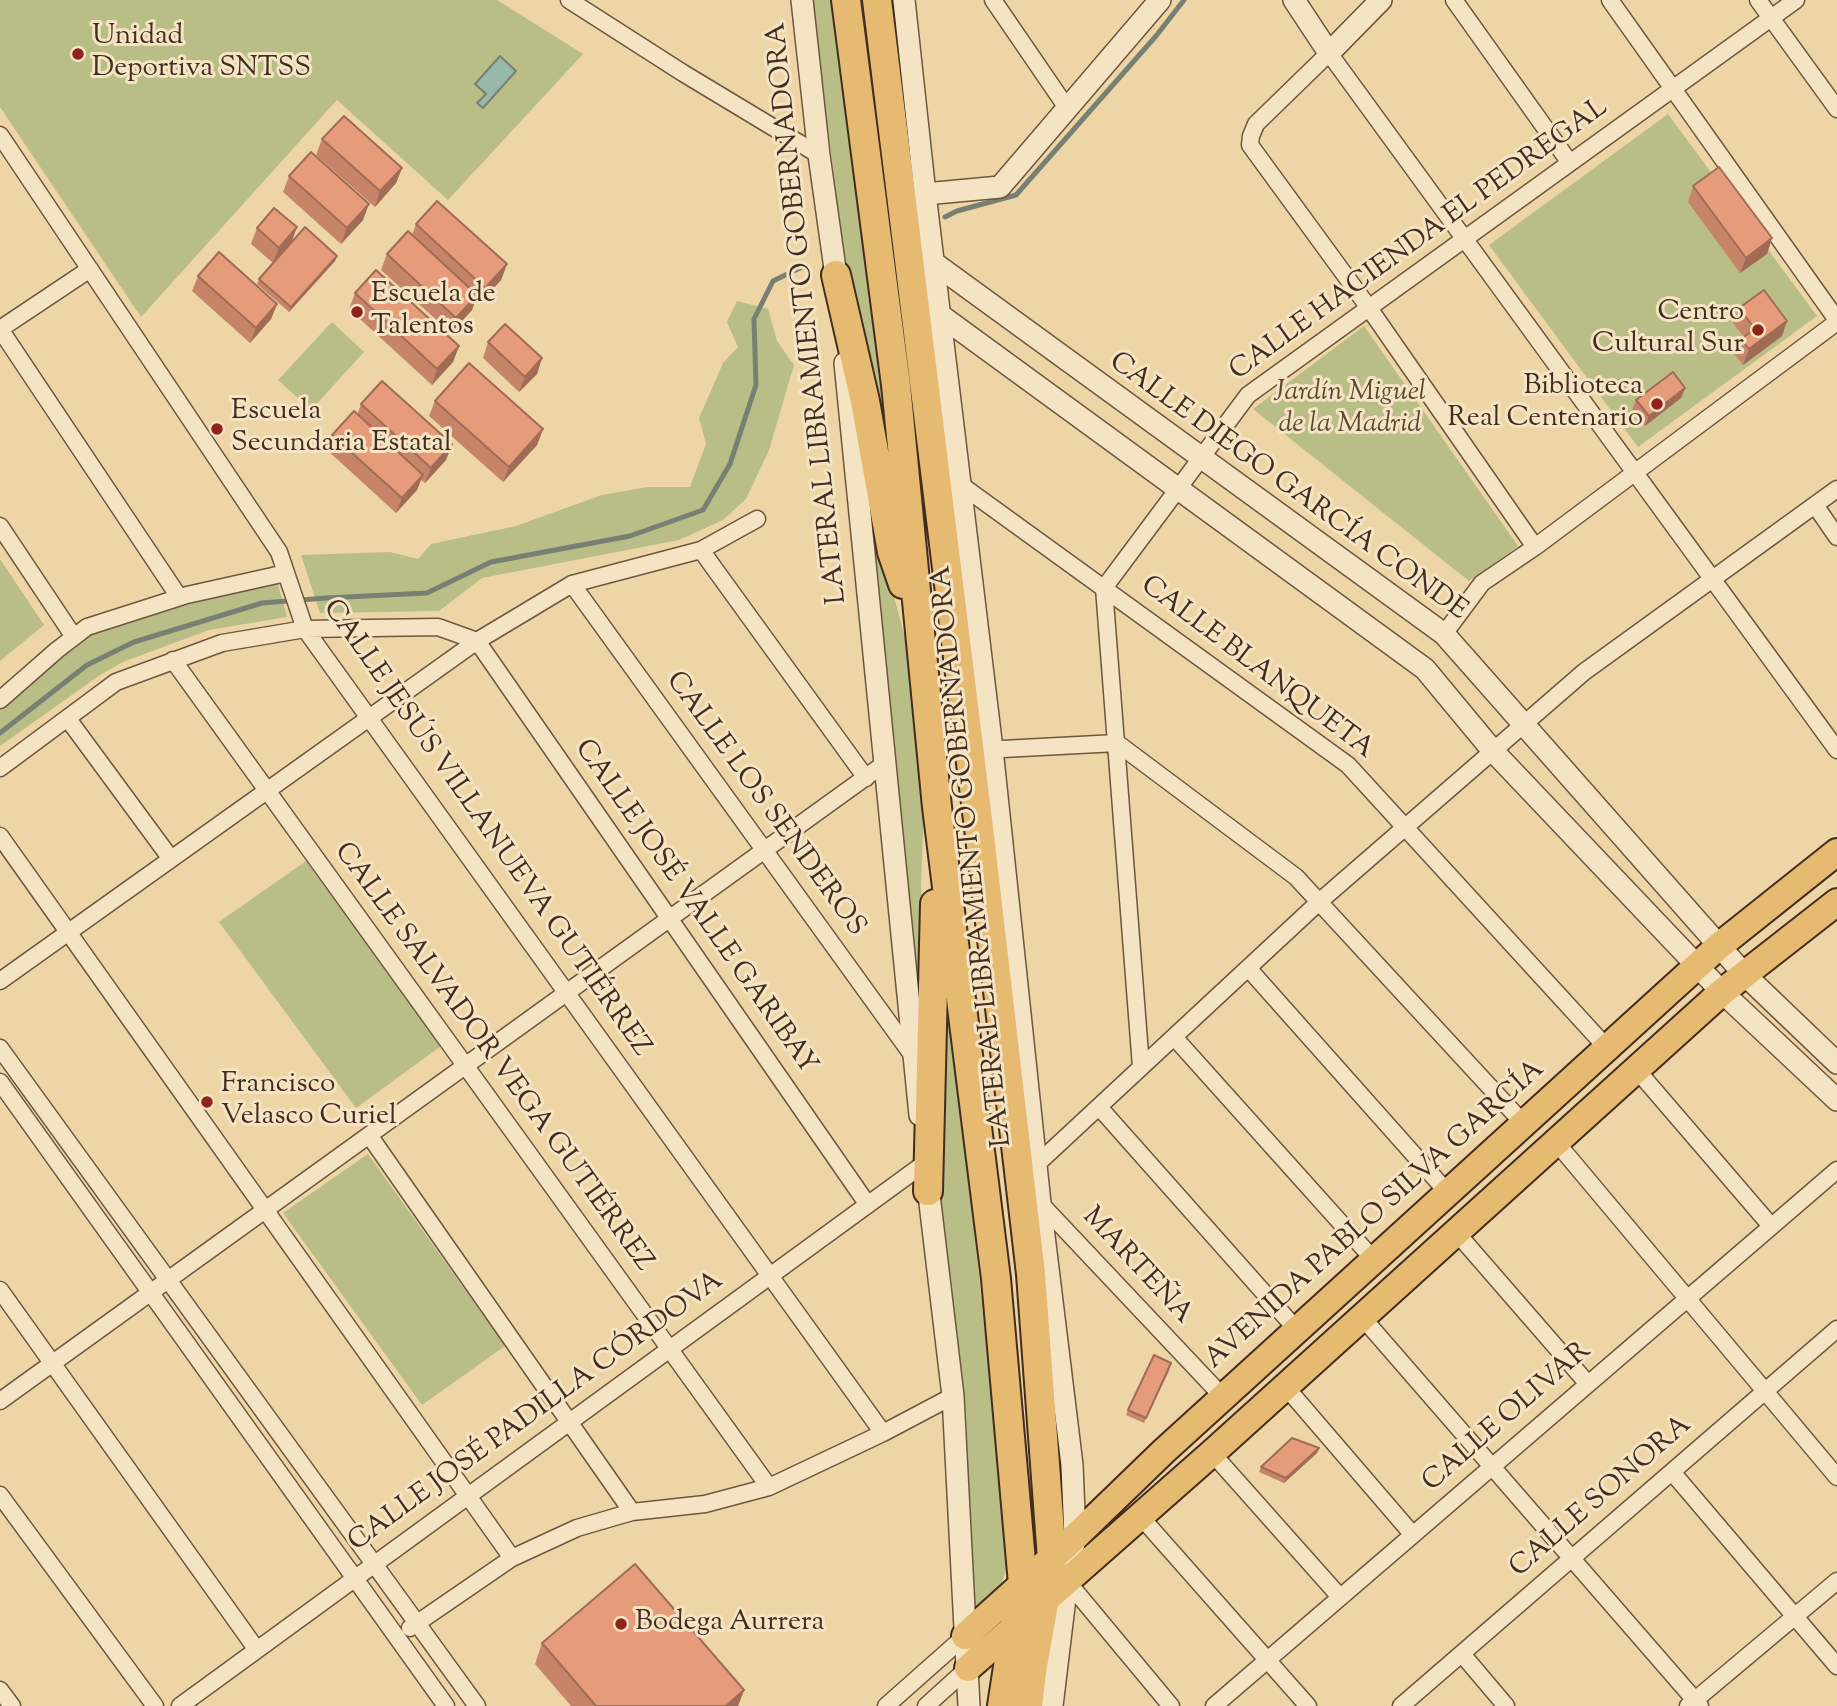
<!DOCTYPE html>
<meta charset="utf-8">
<style>
body{margin:0}
canvas{display:block;background:#eed5a5}
</style>
<canvas width="1837" height="1706"></canvas>
<script>
const ctx = document.querySelector('canvas').getContext('2d');
ctx.lineJoin = 'round';
function fillPath(path, color) { ctx.fillStyle = color; ctx.fill(path, 'evenodd'); }
function trace(path, color, width, dash) { ctx.strokeStyle = color; ctx.lineWidth = width; ctx.lineCap = dash ? 'butt' : 'round'; ctx.setLineDash(dash || []); ctx.stroke(path); }
function drawText(font, color, halo, rows, align = 'center') {
  ctx.font = font + ' "Sorts Mill Goudy",serif'; ctx.lineWidth = 6; ctx.setLineDash([]); ctx.textBaseline = 'middle'; ctx.strokeStyle = halo; ctx.fillStyle = color; for (const [text, x, y, turn = 0] of rows) {
    ctx.save(); ctx.translate(x, y); ctx.rotate((+turn || 0) * Math.PI / 180); ctx.textAlign = isNaN(turn) ? turn : align; if (halo) ctx.strokeText(text, 0, 0); ctx.fillText(text, 0, 0); ctx.restore();
  }
}
fillPath(new Path2D(`
 M0 0H497L583 54 448 200 337 100 141 317 0 107Z
 M811 0H835L892 466 849 288Z
 M1668 114 1817 316 1638 447 1489 245Z
 M737 301 768 309 777 341 794 365 769 450 746 499 723 520 679 540 482 578 439 611 320 613 301 555 390 552 418 559 431 544 516 526 602 495 648 487H690L706 444 699 418 723 363 738 347 727 322Z
 M332 322 364 352 311 410 278 380Z
 M1364 326 1518 546 1469 581 1253 409Z
 M865 476 887 570 917 683 925 789 921 884 928 979 923 984 917 980Z
 M0 559 44 625 0 661Z
 M277 581 287 617 209 630 123 662 100 675 0 746V710L88 635 188 602Z
 M306 861 441 1046 356 1108 219 922Z
 M947 982 1008 1545C1006 1585 1001 1588 976 1617L962 1394 937 1186Z
 M368 1154 505 1346 422 1405 283 1213Z`), '#b9bd86');
const water = new Path2D(`
 M500 56 516 71 483 108 477 103 486 94 475 84Z`);
fillPath(water, '#99b8aa');
trace(water, '#778073', 2);
trace(new Path2D(`
 M945 217 957 211 1016 195 1156 36 1184 0
 M0 733 87 665 134 642 262 603 326 598 427 593 491 562 630 536 703 510 730 464 756 385 754 319 773 281 804 266`), '#778073', 5);
const minor = new Path2D(`
 M569 0 683 73 819 155
 M993 0 1067 108
 M1454 0 1570 163
 M1610 0 1837 320
 M1758 0 1837 109
 M0 135 279 552 305 629 883 1433
 M0 329 179 597
 M0 329 90 269
 M961 485 1348 765 1607 1048
 M1815 505 1837 537
 M0 526 74 637
 M1535 547 1369 308 1250 145 1251 136 1256 124 1329 53 1837 750
 M701 550 866 778
 M572 584 913 1056
 M1444 634 1482 583 1535 547 1837 322
 M173 660 769 1487
 M0 700 57 650 87 627 187 595 286 573
 M68 719 171 859
 M983 750 1117 743 1296 877 1524 1124
 M0 768 116 682 222 643 305 629 438 627 477 641 572 584 701 550 757 519
 M0 836 512 1558
 M1248 968 1448 1193
 M0 981 477 641 868 1205
 M1174 1037 1374 1260
 M0 1048 477 1706
 M1141 1067 1104 588 1248 395 1796 0
 M1636 1069 1771 1226
 M0 1082 446 1706
 M1099 1107 1297 1330
 M369 1135 632 1512
 M1556 1142 1837 1477
 M1036 1165 1319 902 1584 672 1837 489
 M1040 1203 1223 1397
 M1456 1232 1588 1384
 M0 1290 257 1650
 M1362 1317 1700 1706
 M1285 1386 1413 1535
 M0 1401 884 764
 M1212 1453 1340 1597
 M1672 1472 1837 1666
 M0 1495 155 1706
 M1141 1517 1308 1706
 M1067 1581 1171 1706
 M410 1628 512 1558 577 1528 632 1512 705 1504 769 1487 883 1433 953 1396
 M1462 1654 1506 1706
 M0 1690 12 1706
 M180 1706 925 1163
 M886 1706 965 1636
 M926 1706 968 1668
 M1214 1706 1837 1170
 M1401 1706 1837 1329
 M1688 1706 1837 1581`);
const tertiary = new Path2D(`
 M802 0 819 155 838 290
 M904 0 925 194 992 749 1040 1203 1072 1465 1075 1537 1067 1581 1052 1706
 M1294 0 1329 53 1381 0
 M925 194 1000 187 1160 0
 M934 263 1444 634 1744 974 1837 1063
 M940 315 1425 669 1493 751 1722 992 1837 1100
 M845 363 920 1115
 M927 1178 953 1396 969 1706`);
const primary = new Path2D(`
 M965 1636 1075 1537 1164 1451 1719 946 1837 852
 M968 1668 1212 1453 1722 992 1837 902`);
const trunk = new Path2D(`
 M846 0 896 385 937 807 996 1279 1023 1584 1014 1628 1002 1706
 M877 0 979 828 1031 1274 1052 1559 1032 1671 1028 1706
 M836 275 865 401 892 552 903 584
 M928 1191 935 904`);
trace(minor, '#6e5641', 19);
trace(tertiary, '#6e5641', 24);
trace(primary, '#432c20', 30);
trace(trunk, '#432c20', 32);
trace(minor, '#f4e4c4', 16);
trace(tertiary, '#f4e4c4', 21);
trace(primary, '#e7ba72', 26);
trace(trunk, '#e7ba72', 28);
fillPath(new Path2D(`
 M322 139 402 168 396 183 375 207 316 155Z
 M289 176 363 220 341 244 283 192Z
 M1693 186 1772 238 1767 254 1740 273 1688 202Z
 M416 224 507 264 501 280 480 303 476 299 472 310 451 333 381 270 387 254 412 235Z
 M297 227 291 243 337 256 335 261 289 312 257 284 259 279 273 263 251 244 257 228Z
 M198 276 277 304 271 319 250 343 192 291Z
 M355 293 459 346 453 362 432 385 349 309Z
 M1739 308 1782 336 1743 365 1735 355 1741 339 1744 337 1733 323Z
 M488 342 542 358 537 374 519 392 483 358Z
 M1685 388 1681 398 1645 426 1632 410 1636 400Z
 M435 401 543 429 537 445 503 482 429 416Z
 M361 404 452 444 446 460 425 483 421 480 417 490 396 513 327 450 332 435 357 415Z
 M1170 1369 1144 1423 1126 1415 1128 1410Z
 M1319 1448 1317 1453 1284 1483 1259 1472 1261 1467Z
 M542 1643 744 1690 738 1706H571L535 1664Z`), '#c68569');
fillPath(new Path2D(`
 M402 168 396 183 375 207 380 191Z
 M369 204 363 220 341 244 347 228Z
 M297 227 291 243 273 263 279 248Z
 M1772 238 1767 254 1740 273 1746 258Z
 M337 256 335 261 289 312 291 307Z
 M507 264 501 280 480 303 485 288Z
 M477 295 472 310 451 333 456 318Z
 M277 304 271 319 250 343 256 328Z
 M1787 321 1782 336 1743 365 1749 349Z
 M459 346 453 362 432 385 437 369Z
 M542 358 537 374 519 392 525 377Z
 M1685 388 1681 398 1645 426 1649 416Z
 M543 429 537 445 503 482 509 467Z
 M452 444 446 460 425 483 431 468Z
 M423 475 417 490 396 513 402 498Z
 M1319 1448 1317 1453 1284 1483 1286 1478Z
 M744 1690 738 1706H726Z`), '#a16c55');
const building = new Path2D(`
 M344 116 402 168 380 191 322 139Z
 M311 152 369 204 347 228 289 176Z
 M1719 167 1772 238 1746 258 1693 186Z
 M437 201 507 264 485 288 416 224Z
 M274 208 297 227 279 248 257 228Z
 M305 227 337 256 291 307 259 279Z
 M408 231 477 295 456 318 387 254Z
 M219 252 277 304 256 328 198 276Z
 M376 270 459 346 437 369 355 293Z
 M1764 290 1787 321 1749 349 1741 339 1755 329 1739 308Z
 M505 324 542 358 525 377 488 342Z
 M469 363 543 429 509 467 435 401Z
 M1673 372 1685 388 1649 416 1636 400Z
 M382 381 452 444 431 468 361 404Z
 M354 411 423 475 402 498 332 435Z
 M1154 1355 1171 1363 1146 1418 1128 1410Z
 M1292 1438 1319 1448 1286 1478 1261 1467Z
 M635 1564 744 1690 726 1706H596L542 1643Z`);
fillPath(building, '#e69b7a');
trace(building, '#a16c55', 2);
for (const [x, y, r, color] of [
 [78,54,7,"#8f2418"],
 [357,312,7,"#8f2418"],
 [1758,330,7,"#8f2418"],
 [1657,404,7,"#8f2418"],
 [217,429,7,"#8f2418"],
 [207,1102,7,"#8f2418"],
 [621,1624,7,"#8f2418"]
]) { const dot = new Path2D(); dot.arc(x, y, r, 0, 2 * Math.PI); ctx.fillStyle = color; ctx.fill(dot); trace(dot, '#f4e4c4', 2.5); }
drawText('28px', '#432c20', '#f4e4c4', [
 ["Unidad",92,38],
 ["Deportiva SNTSS",92,70],
 ["Escuela de",371,296],
 ["Talentos",371,328],
 ["Centro",1744,314,"right"],
 ["Cultural Sur",1744,346,"right"],
 ["Biblioteca",1643,388,"right"],
 ["Real Centenario",1643,420,"right"],
 ["Escuela",231,413],
 ["Secundaria Estatal",231,445],
 ["Francisco",221,1086],
 ["Velasco Curiel",221,1118],
 ["Bodega Aurrera",635,1624]
], 'left');
drawText('28px', '#432c20', '#f4e4c4', [
 ["CALLE HACIENDA EL PEDREGAL",1420,241,-36],
 ["LATERAL LIBRAMIENTO GOBERNADORA",809,313,-96],
 ["CALLE DIEGO GARCÍA CONDE",1287,488,36],
 ["CALLE BLANQUETA",1256,669,37],
 ["CALLE LOS SENDEROS",764,805,54],
 ["CALLE JESÚS VILLANUEVA GUTIÉRREZ",485,829,55],
 ["LATERAL LIBRAMIENTO GOBERNADORA",974,856,-96],
 ["CALLE JOSÉ VALLE GARIBAY",694,908,55],
 ["CALLE SALVADOR VEGA GUTIÉRREZ",492,1058,54],
 ["AVENIDA PABLO SILVA GARCÍA",1376,1216,-42],
 ["MARTEÑA",1136,1267,47],
 ["CALLE JOSÉ PADILLA CÓRDOVA",537,1413,-36],
 ["CALLE OLIVAR",1508,1418,-41],
 ["CALLE SONORA",1602,1498,-41]
]);
drawText('italic 28px', '#5b4934', '#f4e4c4', [
 ["Jardín Miguel",1350,394],
 ["de la Madrid",1350,426]
]);
</script>
